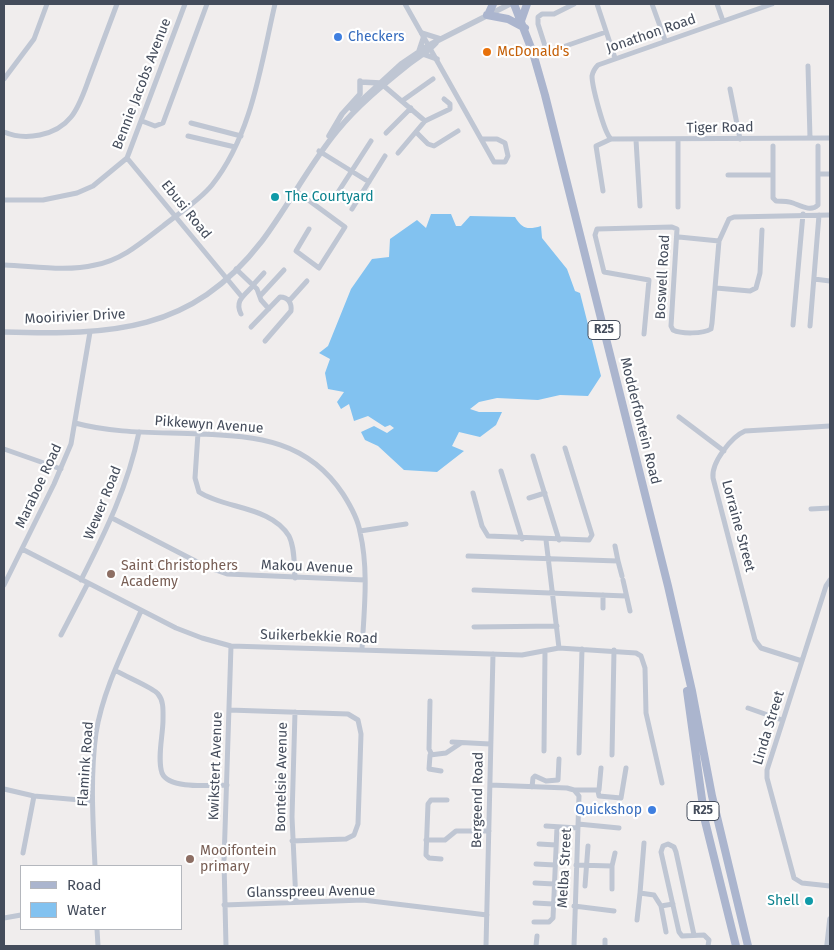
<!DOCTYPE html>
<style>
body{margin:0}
#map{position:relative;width:834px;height:950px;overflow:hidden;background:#f0eded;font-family:"Fira Sans",sans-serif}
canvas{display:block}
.frame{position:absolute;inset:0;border:5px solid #444c5b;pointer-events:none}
.legend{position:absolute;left:20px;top:865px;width:162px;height:65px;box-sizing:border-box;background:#fff;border:1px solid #b4b7bd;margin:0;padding:6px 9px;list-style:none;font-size:15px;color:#444c5b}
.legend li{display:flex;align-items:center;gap:10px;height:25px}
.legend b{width:25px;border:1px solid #b4b7bd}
</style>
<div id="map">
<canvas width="834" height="950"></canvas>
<div class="frame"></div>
<ul class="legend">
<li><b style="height:6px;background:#abb5ce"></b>Road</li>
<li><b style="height:14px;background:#82c2f0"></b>Water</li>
</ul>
</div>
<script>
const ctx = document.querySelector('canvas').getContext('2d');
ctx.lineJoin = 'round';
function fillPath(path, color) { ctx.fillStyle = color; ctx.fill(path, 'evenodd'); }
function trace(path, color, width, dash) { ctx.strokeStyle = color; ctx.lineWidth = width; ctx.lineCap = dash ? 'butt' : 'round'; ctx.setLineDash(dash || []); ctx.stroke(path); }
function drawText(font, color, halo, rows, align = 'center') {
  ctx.font = font + ' "Fira Sans",sans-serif'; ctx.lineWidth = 4.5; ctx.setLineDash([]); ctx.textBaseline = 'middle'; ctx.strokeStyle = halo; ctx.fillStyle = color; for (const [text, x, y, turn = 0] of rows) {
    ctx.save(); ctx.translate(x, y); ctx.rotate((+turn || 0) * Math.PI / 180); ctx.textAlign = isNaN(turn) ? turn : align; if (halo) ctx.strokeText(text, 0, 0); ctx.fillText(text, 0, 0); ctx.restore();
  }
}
fillPath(new Path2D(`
 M431 214H451L456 226H461L470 216 515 217C522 229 528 230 541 226L542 238 567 269 575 291 580 293 601 376 588 396 560 395 538 400 497 398 479 402 470 409 479 412H502L496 425 480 437 459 432 452 446 464 451 437 472 404 470 378 446 365 440 361 432 374 426 387 433 394 428 390 425 385 427 368 416 354 421 349 404 341 409 337 402 344 392 328 389 325 373 330 359 319 353 328 346 351 289 372 259 389 257 390 239 417 220 426 228Z`), '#82c2f0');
trace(new Path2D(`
 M405 4 494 162H505L508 156 505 143 497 139H483
 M574 4 554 14H542L538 17V24L546 49 554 50 606 32
 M597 4 615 58
 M652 4 665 40
 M717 4 723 21
 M808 66 810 138
 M4 79 34 39 47 4
 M384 86 425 121 398 153
 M730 89 740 139
 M402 101 433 79
 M142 121 155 126 163 123 207 4
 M425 121 450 109V104L444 99
 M191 123 241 136
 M4 132C25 141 56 136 71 117 80 106 85 89 90 76 99 52 108 28 117 4
 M386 133 411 108
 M417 133 428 144 434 146 458 131
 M188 136 235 147
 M611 139C604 133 592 86 592 76 593 71 595 68 598 65L772 4
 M611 139 830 138
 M636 140 640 206
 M678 140V207
 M773 146V198L776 201C782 201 788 201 793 203 801 206 811 212 818 205V146
 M319 151 369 182
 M127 158 242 297
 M819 174H830
 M728 175H773
 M296 191 345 227 319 268 296 251 309 229
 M603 191 596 146 611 139
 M4 200H43L77 193 93 186 127 158 185 4
 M333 200 371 141
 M352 209 385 156
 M679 237 719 241
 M4 265C33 266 66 272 95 265 122 260 141 243 163 226 179 213 199 201 212 185 252 135 261 64 275 4
 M236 269 257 289 261 300 269 309
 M814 279 830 281
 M253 285 264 273
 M716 288 750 291 756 288 760 273 762 230
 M260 296 284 270
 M289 301 307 281
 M241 314C235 302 242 297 251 288
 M793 325 803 214
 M810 326 819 215
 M251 327 280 297C288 297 292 303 291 311L265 341
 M644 334 649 280 604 272 595 235 597 229 672 227 677 229 671 326 673 330C681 334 703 334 711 329L712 323 719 241 729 219 734 217 830 215
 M679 417 724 451
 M75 423C116 434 158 432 200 434 258 436 308 441 343 494 350 505 358 519 360 532 369 570 364 611 362 649
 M198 433 195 478 199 492C225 509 271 506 289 536 295 548 294 565 295 578
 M4 449 61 469
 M533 456 559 540
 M501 471 522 539
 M473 493 482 526 488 536 589 540 592 535 565 448
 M529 498 545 493
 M811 509 830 508
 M112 518 207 567 227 574 365 580
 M360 531 406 524
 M546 540 559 648
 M22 549 176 628 202 638 231 646 522 655 559 648 636 653 641 656 645 668 646 713 662 783
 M468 556 618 561 615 546
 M618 561 622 576
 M81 580C106 531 128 486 139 432
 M623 580 630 611
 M830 580 826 586 767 770V778L794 878 802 883 830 886
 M4 585 54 484 71 444 90 332
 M474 590 626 596
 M603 595V608
 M474 627 557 626
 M61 635 88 583
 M802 661 761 648 755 640 713 478C711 463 731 437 745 431L830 426
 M115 670C124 676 154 688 158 694 164 701 163 711 163 720 163 735 157 758 162 773 169 790 212 785 227 785
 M430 701 429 749 431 753
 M748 708 782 720
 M229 710 348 714 358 720 361 734 358 824 354 835 346 839 292 841
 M295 712 292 817 296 902
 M452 742 490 744
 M544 751 545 651
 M579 753 582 649
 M612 755 614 650
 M441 771 429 769 430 755 446 753 461 743
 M490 785 567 788 574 790 579 796 574 946
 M532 787 533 778 535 776 546 781 558 780 559 759
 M4 789 34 796 92 801
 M574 790H599L601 768
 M598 791 599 796 621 798 626 768
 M578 824 619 828
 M546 826 578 828
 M426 840H445L456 831H489
 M644 843 640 893 654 895 661 906
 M539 844 556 845
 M23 853 34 796
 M441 859 429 858 426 855 428 804 431 800H447
 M536 864 555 865
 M576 865 612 866 615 853
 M95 866C93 822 90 777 96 733 103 690 124 650 141 611
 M535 883 554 884
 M585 886 588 846
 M612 889V866
 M535 903 553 904
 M224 905 363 900 487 915
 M574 906 614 911
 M4 918 21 915
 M637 920 640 893
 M534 922H549L553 918 557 827
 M97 929 98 946
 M666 932 661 906 673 904
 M694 935 676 852 674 847 668 844 663 846 661 852 679 932 682 936 704 935 709 940 708 946
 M226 946 224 861 231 646
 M486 946 493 654
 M536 946 537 936
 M605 946V940`), '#bfc6d3', 5);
trace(new Path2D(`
 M422 33 441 39
 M419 51 424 36
 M423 54 437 59
 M361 82 380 83
 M352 109 401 64 429 45 510 4
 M329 136 342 114 360 94V81
 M4 332C112 335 191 333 262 241 289 205 309 165 337 131 357 106 384 84 409 64 418 57 428 52 436 43
 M827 946 830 919`), '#bfc6d3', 5.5);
trace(new Path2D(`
 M514 4 533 53 545 95 668 586 692 691 712 796 748 946
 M487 15 508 19 525 28
 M488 15 493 4
 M521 21 527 4
 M687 691 705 821 736 946`), '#abb5ce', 8);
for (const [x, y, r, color] of [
 [338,37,5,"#3f7fe0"],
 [487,52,5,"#e8710a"],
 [275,197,5,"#0f9aa8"],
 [111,574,5,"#8d6e63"],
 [652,810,5,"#3f7fe0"],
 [190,859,5,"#8d6e63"],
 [809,901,5,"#0f9aa8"]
]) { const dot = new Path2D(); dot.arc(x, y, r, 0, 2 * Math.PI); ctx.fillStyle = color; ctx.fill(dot); trace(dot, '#fff', 2); }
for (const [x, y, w] of [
 [604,330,32],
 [703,811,32]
]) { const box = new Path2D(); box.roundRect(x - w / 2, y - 9.5, w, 19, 4); ctx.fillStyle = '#fff'; ctx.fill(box); trace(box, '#444c5b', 1); }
drawText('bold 12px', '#444c5b', null, [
 ["R25",604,330],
 ["R25",703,811]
]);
drawText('14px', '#444c5b', '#fff', [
 ["Jonathon Road",651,34,-19],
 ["Bennie Jacobs Avenue",142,84,-69],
 ["Tiger Road",720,128,-1],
 ["Ebusi Road",186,210,51],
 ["Boswell Road",663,277,-87],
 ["Mooirivier Drive",75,317,-3],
 ["Modderfontein Road",640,421,76],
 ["Pikkewyn Avenue",209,425,4],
 ["Maraboe Road",39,486,-65],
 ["Wewer Road",103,503,-68],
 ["Lorraine Street",738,526,75],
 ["Makou Avenue",307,567,2],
 ["Suikerbekkie Road",319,637,2],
 ["Linda Street",769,728,-73],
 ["Flamink Road",86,764,-86],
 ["Kwikstert Avenue",216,766,-88],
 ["Bontelsie Avenue",282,777,-89],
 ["Bergeend Road",478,800,-89],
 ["Melba Street",565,868,-87],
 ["Glansspreeu Avenue",311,892,-1]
]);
drawText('14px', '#366cbe', '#fff', [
 ["Checkers",348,37],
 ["Quickshop",642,810,"right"]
], 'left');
drawText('14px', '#c56008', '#fff', [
 ["McDonald's",497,52]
], 'left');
drawText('14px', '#0d838f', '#fff', [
 ["The Courtyard",285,197],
 ["Shell",799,901,"right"]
], 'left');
drawText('14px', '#785e54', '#fff', [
 ["Saint Christophers",121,566],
 ["Academy",121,582],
 ["Mooifontein",200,851],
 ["primary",200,867]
], 'left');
</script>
